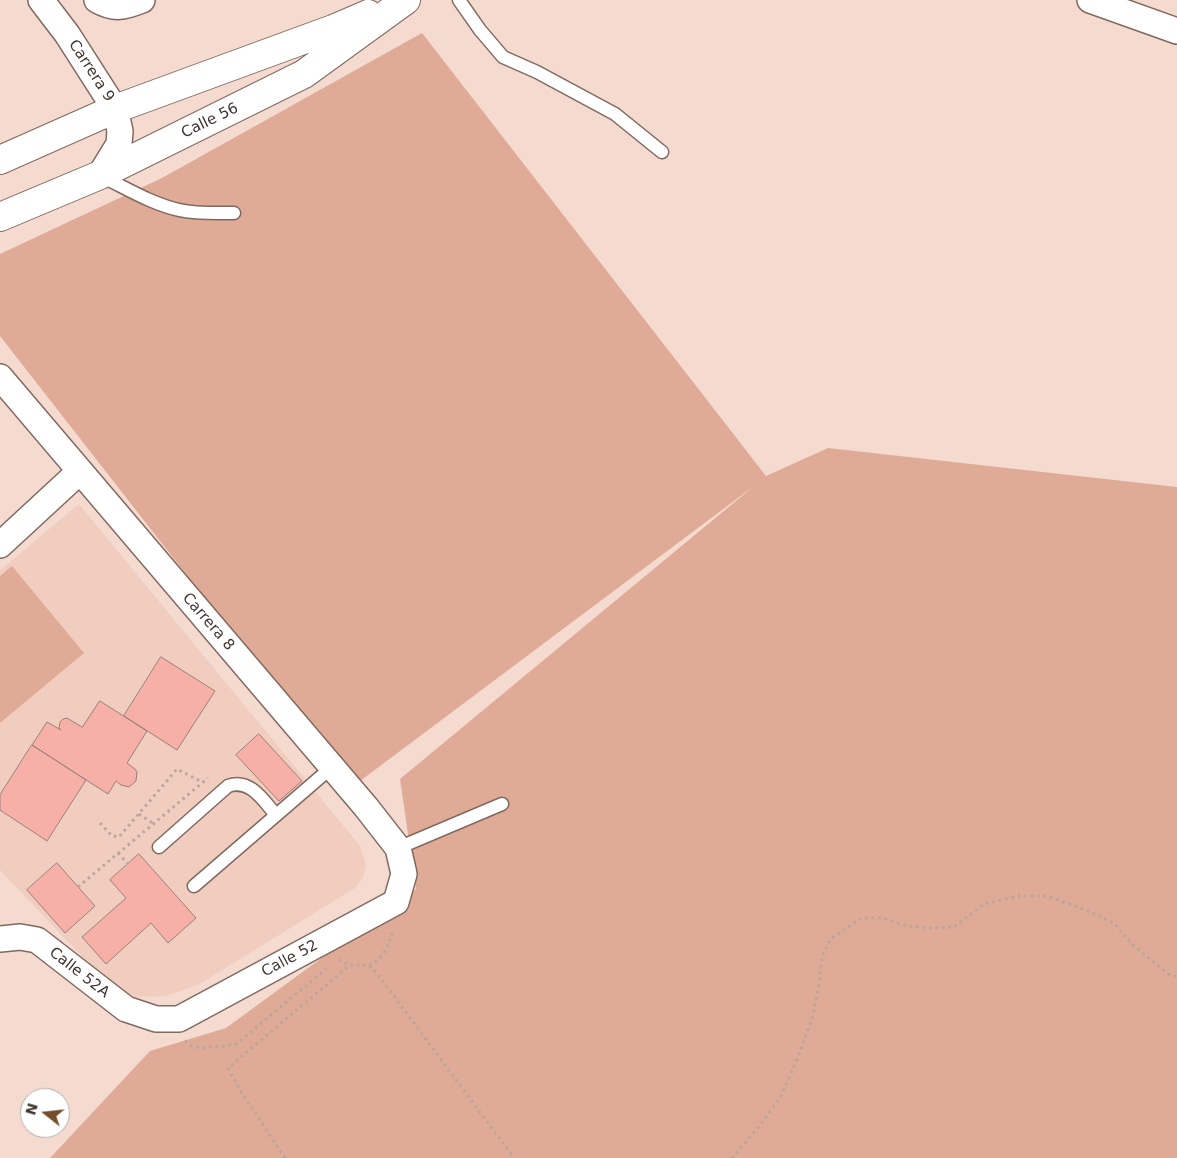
<!DOCTYPE html>
<style>
body{margin:0}
#map{position:relative;width:1177px;height:1158px;overflow:hidden;background:#f5dacf;font-family:"DejaVu Sans",sans-serif}
canvas{display:block}
.north{position:absolute;left:20px;top:1088px;width:50px;height:50px;box-sizing:border-box;background:#fff;border:1px solid #b3aead;border-radius:50%;rotate:286deg;font-size:14px;font-weight:700;line-height:20px;text-align:center;color:#403531}
.north::after{content:'';display:block;margin:auto;width:18px;height:22px;background:#744d2a;clip-path:polygon(50% 0,100% 100%,50% 72%,0 100%)}
</style>
<div id="map">
<canvas width="1177" height="1158"></canvas>
<div class="north">N</div>
</div>
<script>
const ctx = document.querySelector('canvas').getContext('2d');
ctx.lineJoin = 'round';
function fillPath(path, color) { ctx.fillStyle = color; ctx.fill(path, 'evenodd'); }
function trace(path, color, width, dash) { ctx.strokeStyle = color; ctx.lineWidth = width; ctx.lineCap = dash ? 'butt' : 'round'; ctx.setLineDash(dash || []); ctx.stroke(path); }
function drawText(font, color, halo, rows, align = 'center') {
  ctx.font = font + ' "DejaVu Sans",sans-serif'; ctx.lineWidth = 4; ctx.setLineDash([]); ctx.textBaseline = 'middle'; ctx.strokeStyle = halo; ctx.fillStyle = color; for (const [text, x, y, turn = 0] of rows) {
    ctx.save(); ctx.translate(x, y); ctx.rotate((+turn || 0) * Math.PI / 180); ctx.textAlign = isNaN(turn) ? turn : align; if (halo) ctx.strokeText(text, 0, 0); ctx.fillText(text, 0, 0); ctx.restore();
  }
}
fillPath(new Path2D(`
 M79 504 360 846 366 864 363 878 355 888 198 985 166 996 134 997 110 986 0 870V570Z`), '#f0cdbf');
fillPath(new Path2D(`
 M422 33 766 476 828 448 1177 487V1158H50L150 1051 226 1028 416 889 400 779 754 486 352 787 0 336V254L162 178Z
 M12 566 84 653 0 723V576Z`), '#dfab96');
const building = new Path2D(`
 M161 657 215 691 177 750 124 716Z
 M100 701 147 731 127 763 135 769 137 772 136 781 129 787 121 785 116 781 108 794 32 745 47 722 61 730 59 728 60 722 63 719 67 718 82 727Z
 M259 734 302 781 279 801 236 755Z
 M32 745 86 780 47 841 0 810V795Z
 M139 854 196 918 168 943 151 923 106 964 82 937 126 898 110 880Z
 M57 863 95 906 65 933 27 890Z`);
fillPath(building, '#f7b0a8');
trace(building, '#9b807c', 1);
const service = new Path2D(`
 M459 0 480 30 503 57 537 72 615 114 662 152
 M101 176C126 188 152 204 179 210 197 214 216 213 234 213
 M159 847 228 786C250 778 263 800 276 815
 M398 848 502 804
 M194 886 332 767`);
const minor = new Path2D(`
 M41 0 67 34 115 109 120 131 119 144 100 175
 M97 0C115 10 124 7 142 0
 M1090 0 1177 31
 M0 377 366 807 398 848 404 874 396 902 179 1019H156L126 1009 37 940 20 937 0 939
 M0 545 79 472`);
const tertiary = new Path2D(`
 M0 160 115 109 333 29 368 14
 M0 217 100 175 304 74 406 0`);
trace(service, '#826960', 15);
trace(minor, '#826960', 28);
trace(tertiary, '#826960', 30);
trace(new Path2D(`
 M139 814 154 824
 M100 823 112 836 119 837 177 769 202 782
 M118 853 128 864
 M78 887 208 778
 M339 960 350 965
 M369 965C385 957 388 947 393 930
 M185 1041 192 1046 201 1048 235 1045 326 969
 M285 1158 240 1090 228 1068 350 965H369L382 980 514 1158
 M732 1158 761 1124 781 1096 798 1057 813 1015 819 985 822 956 830 940 846 928 862 918H882L907 926 933 928 954 927 984 904 1019 896H1047L1086 910 1114 923 1133 945 1168 974 1177 977`), '#bba59c', 3, [2.5, 4]);
trace(service, '#fff', 12);
trace(minor, '#fff', 25);
trace(tertiary, '#fff', 28);
drawText('15px', '#403531', '#fff', [
 ["Carrera 9",91,71,57],
 ["Calle 56",210,121,-26],
 ["Carrera 8",208,622,49],
 ["Calle 52",290,959,-28],
 ["Calle 52A",79,973,38]
]);
</script>
